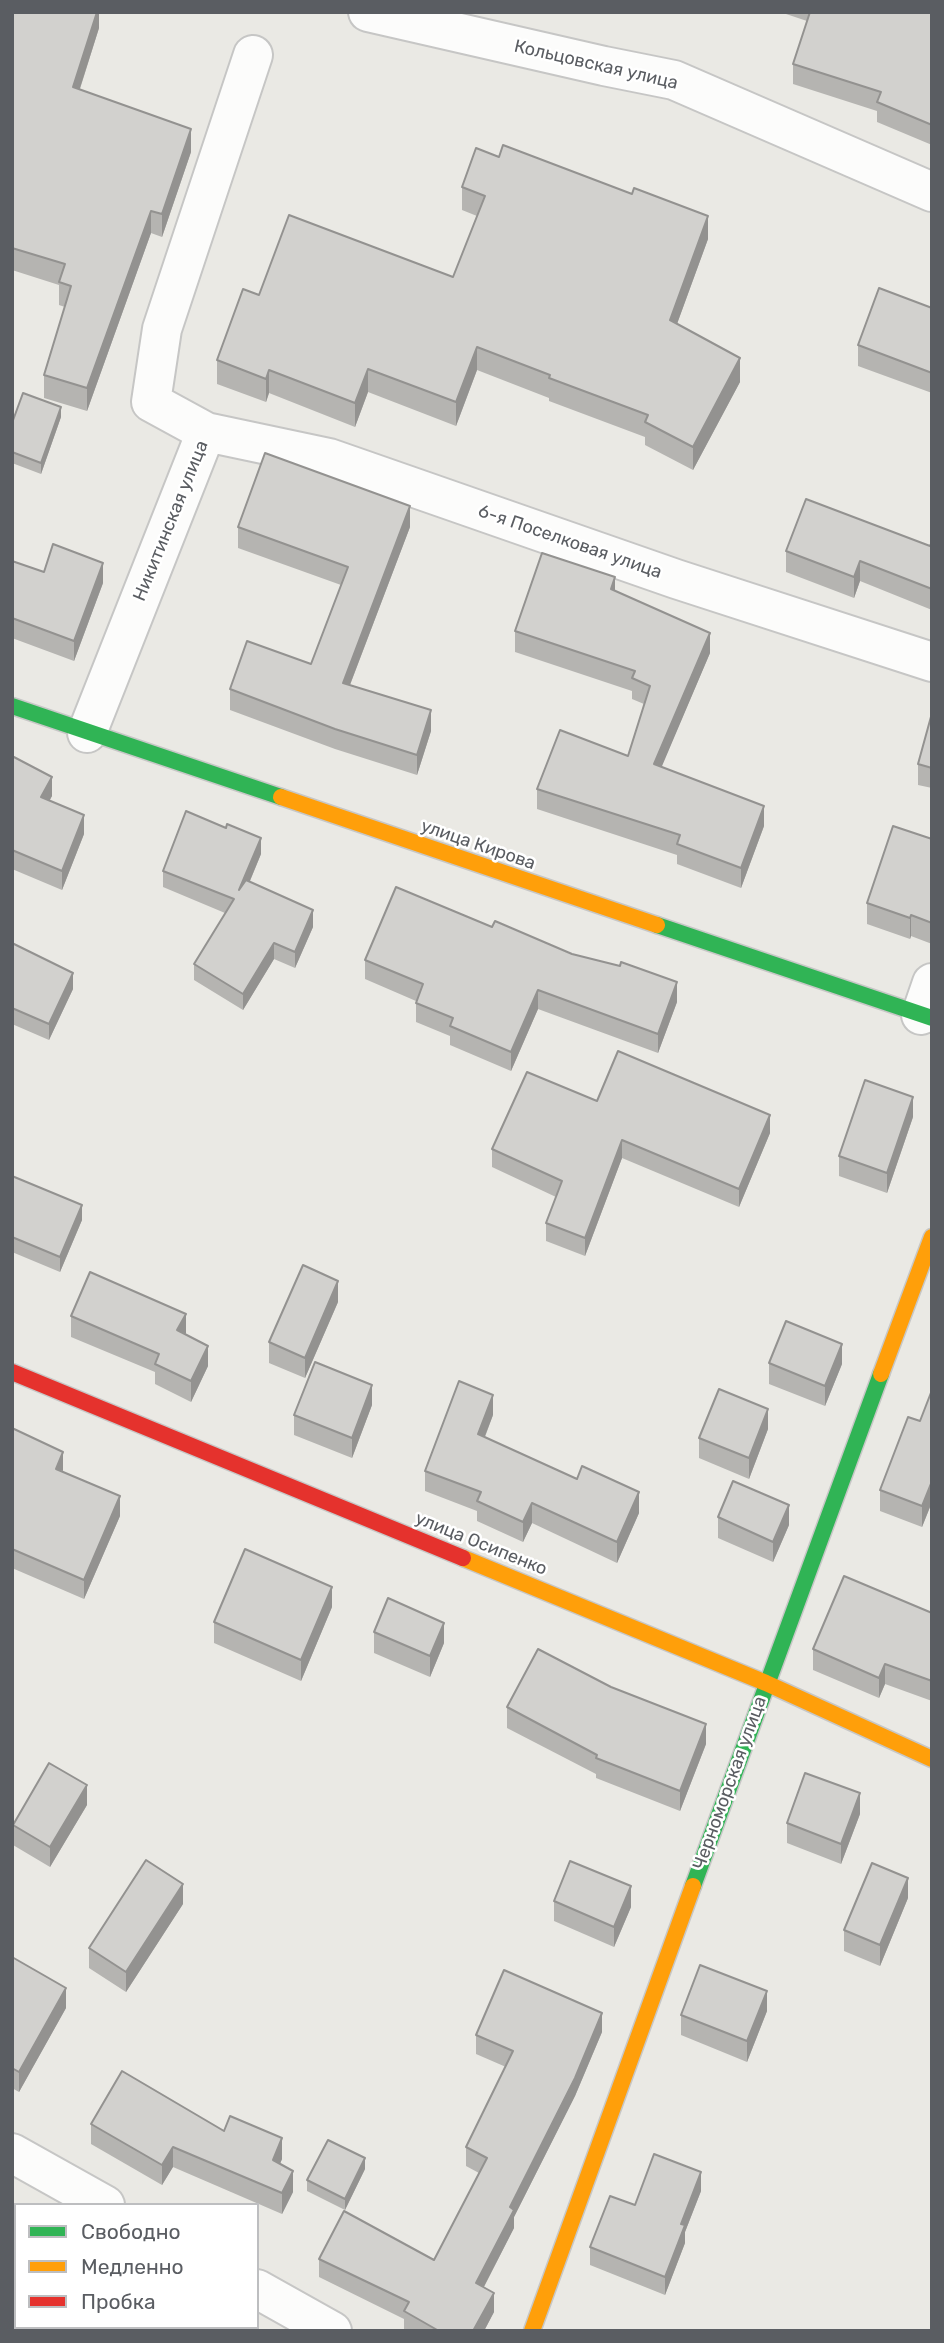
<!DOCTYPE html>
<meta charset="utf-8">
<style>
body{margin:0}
#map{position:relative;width:944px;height:2343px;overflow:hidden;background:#eae9e4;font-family:Rubik,sans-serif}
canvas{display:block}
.frame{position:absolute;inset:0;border:14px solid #5a5d62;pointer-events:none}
.legend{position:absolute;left:14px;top:2203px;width:245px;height:126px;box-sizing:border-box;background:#fff;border:2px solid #bdbec0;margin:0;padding:9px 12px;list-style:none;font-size:21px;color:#5a5d62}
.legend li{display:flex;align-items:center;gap:14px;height:35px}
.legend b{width:35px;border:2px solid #bdbec0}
</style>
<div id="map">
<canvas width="944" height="2343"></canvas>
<div class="frame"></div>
<ul class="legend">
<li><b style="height:9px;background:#30b455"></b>Свободно</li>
<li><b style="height:9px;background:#ff9f0a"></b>Медленно</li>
<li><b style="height:9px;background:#e5322d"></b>Пробка</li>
</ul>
</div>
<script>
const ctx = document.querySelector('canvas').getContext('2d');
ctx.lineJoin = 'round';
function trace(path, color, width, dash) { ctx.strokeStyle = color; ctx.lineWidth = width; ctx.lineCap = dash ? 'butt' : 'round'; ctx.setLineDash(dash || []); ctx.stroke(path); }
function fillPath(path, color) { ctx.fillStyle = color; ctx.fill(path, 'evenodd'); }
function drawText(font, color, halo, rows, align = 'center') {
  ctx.font = font + ' Rubik,sans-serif'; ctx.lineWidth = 5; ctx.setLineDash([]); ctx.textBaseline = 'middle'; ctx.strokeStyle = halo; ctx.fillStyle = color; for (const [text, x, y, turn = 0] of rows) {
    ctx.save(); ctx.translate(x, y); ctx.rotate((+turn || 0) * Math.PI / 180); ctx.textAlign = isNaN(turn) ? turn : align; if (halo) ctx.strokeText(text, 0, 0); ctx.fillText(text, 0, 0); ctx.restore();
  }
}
const street = new Path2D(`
 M368 12 604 66 674 80 932 192
 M206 432 329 458 676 579 932 662
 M87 733 206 432 151 402 162 329 253 55
 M921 1015 932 983
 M12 2153 105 2205
 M257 2289 332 2331`);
const fast = new Path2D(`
 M12 706 281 797
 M657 925 932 1018
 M693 1886 881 1374`);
const slow = new Path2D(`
 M281 797 657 925
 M881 1374 932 1237
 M463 1558 766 1683 932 1759
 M532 2331 693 1886`);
const jam = new Path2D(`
 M12 1372 463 1558`);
trace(street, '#c6c6c5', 42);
trace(fast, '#c7c7c6', 19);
trace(slow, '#c7c7c6', 19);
trace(jam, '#c7c7c6', 19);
trace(street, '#fcfcfb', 38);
trace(fast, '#30b455', 16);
trace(slow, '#ff9f0a', 16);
trace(jam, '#e5322d', 16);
fillPath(new Path2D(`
 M12 12H99V28L80 89 191 152 162 237 151 233 87 411 44 398V375L65 307 59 305V285L12 270Z
 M780 12H932V145L877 122V111L793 84V64L807 21Z
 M462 187 708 239 677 324 740 382 693 470 645 445V437L549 401V398L477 370 456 426 368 392 355 427 269 393 266 402 217 384V360L259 295 453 277 477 216 462 210Z
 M932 308V393L858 366V345Z
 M61 417 41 474 12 463V423Z
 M238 527H410L350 685 431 731 417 775 335 749 230 710V689L311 664 341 585 238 548Z
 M932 542V610L860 581 854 598 786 572V551L930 546Z
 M12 561 44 572 103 583 74 661 12 638Z
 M615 591 710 653 661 767 764 826 741 888 677 864V855L537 809V789L628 756 644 704 632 699V691L515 652V631Z
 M932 713V788L918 785V764Z
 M12 756 52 796 49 801 84 834 62 890 12 869Z
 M932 839V944L911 936 910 939 867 924V903Z
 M261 854 250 881 313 927 295 968 274 959 243 1010 194 980V964L225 913 163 887V871Z
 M492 927 677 1002 658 1053 538 1009 511 1071 450 1045V1036L416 1022V1001L365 979V960Z
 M12 943 73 989 49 1040 12 1024Z
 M597 1101 770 1133 739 1207 622 1158 585 1256 546 1241V1223L556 1197 492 1167V1149Z
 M913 1117 887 1193 839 1176V1156Z
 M12 1176 82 1220 60 1272 12 1252Z
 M338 1302 305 1378 269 1363V1342Z
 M71 1316 186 1334 208 1366 191 1402 155 1384V1372L71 1337Z
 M769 1363 842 1364 825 1406 769 1384Z
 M932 1390V1502L922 1527 880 1511V1490L920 1421Z
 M372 1405 352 1458 294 1435V1415Z
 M493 1415 485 1437 639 1513 617 1563 532 1523 523 1542 477 1521V1511L425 1491V1471Z
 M12 1428 63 1472 120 1516 84 1599 12 1568Z
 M768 1429 749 1479 699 1458V1438Z
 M718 1517 789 1525 773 1562 718 1538Z
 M332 1607 301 1681 214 1643V1622Z
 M932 1613V1701L885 1684 879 1698 813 1670V1649Z
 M374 1632 444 1643 430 1677 374 1653Z
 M611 1687 706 1744 680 1811 596 1778V1774L507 1728V1707Z
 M87 1805 50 1867 13 1845V1825Z
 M860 1814 841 1864 787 1843V1823Z
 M908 1898 880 1966 844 1951V1930Z
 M554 1901 631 1907 614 1947 554 1921Z
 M183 1904 126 1992 89 1968V1948Z
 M12 1957 66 2008 19 2092 12 2088Z
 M767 2011 747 2062 681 2035V2015Z
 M602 2032 575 2096 514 2217V2228L484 2287 494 2312 484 2331H405L404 2330V2319L319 2277V2259L434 2260 479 2173 466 2166V2147L506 2067 476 2054V2035Z
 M91 2124 224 2131 282 2159 280 2164 293 2192 282 2214 173 2167 162 2185 91 2144Z
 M365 2169 345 2210 307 2191V2180Z
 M701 2191 685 2232V2243L665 2295 590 2265V2247L635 2205Z`), '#b5b4b1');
fillPath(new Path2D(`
 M97 12H99V28L73 110V87Z
 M191 129V152L162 237V214Z
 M151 211V233L87 411V388Z
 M708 216V239L670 343V320Z
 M477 347V370L456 426V402Z
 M740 358V382L693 470V447Z
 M368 369V392L355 427V403Z
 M269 370V393L266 402V379Z
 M61 407V417L41 474V463Z
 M410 506V527L343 703V683Z
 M860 561V581L854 598V577Z
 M103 563V583L74 661V641Z
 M615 577V598L611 589Z
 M710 633V653L654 785V764Z
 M431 710V731L417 775V755Z
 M52 777V796L41 816V797Z
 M764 806V826L741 888V868Z
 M84 815V834L62 890V871Z
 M261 838V854L239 907V890Z
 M313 910V927L295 968V952Z
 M911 915V936L910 939V918Z
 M274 943V959L243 1010V994Z
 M73 973V989L49 1040V1024Z
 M677 982V1002L658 1053V1034Z
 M538 990V1009L511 1071V1052Z
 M913 1097V1117L887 1193V1173Z
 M770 1115V1133L739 1207V1189Z
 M622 1140V1158L585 1256V1238Z
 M82 1205V1220L60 1272V1257Z
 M338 1281V1302L305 1378V1358Z
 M186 1314V1334L177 1330Z
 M842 1344V1364L825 1406V1386Z
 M208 1346V1366L191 1402V1381Z
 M372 1385V1405L352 1458V1438Z
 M493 1395V1415L478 1454V1434Z
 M768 1409V1429L749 1479V1458Z
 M63 1452V1471L56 1469Z
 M932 1481V1502L922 1527V1506Z
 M639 1492V1513L617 1563V1542Z
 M120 1496V1516L84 1599V1580Z
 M532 1503V1523L523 1542V1522Z
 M789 1505V1525L773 1562V1542Z
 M332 1587V1607L301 1681V1660Z
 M444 1623V1643L430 1677V1656Z
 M885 1664V1684L879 1698V1678Z
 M706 1724V1744L680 1811V1791Z
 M87 1785V1805L50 1867V1847Z
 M860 1793V1814L841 1864V1844Z
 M908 1878V1898L880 1966V1945Z
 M183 1884V1904L126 1992V1972Z
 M631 1886V1907L614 1947V1927Z
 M66 1988V2008L19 2092V2072Z
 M767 1991V2011L747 2062V2041Z
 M602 2013V2032L575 2096 514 2217V2228L476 2302V2283L510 2207Z
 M282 2138V2159L273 2180V2160Z
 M173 2147V2167L162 2185V2165Z
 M365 2158V2169L345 2210V2199Z
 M293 2171V2192L282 2214V2193Z
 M701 2172V2191L685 2232V2243L665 2295V2277L681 2224Z
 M494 2293V2312L484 2331H473Z`), '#939290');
const building = new Path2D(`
 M12 12H97L73 87 191 129 162 214 151 211 87 388 44 375 71 286 59 282 65 264 12 248V153L13 149H12Z
 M810 12H932V125L877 102 881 92 793 64Z
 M503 145 632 194 634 188 708 216 670 320 740 358 693 447 645 422 648 415 549 378 550 375 477 347 456 402 368 369 355 403 269 370 266 379 217 360 243 289 259 295 289 215 453 277 485 196 462 187 476 148 499 157Z
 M879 288 932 308V373L858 345Z
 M23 393 61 407 41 463 12 452V423Z
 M265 453 410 506 343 683 431 710 417 755 335 729 230 689 247 641 311 664 348 567 238 527Z
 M806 499 930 546 932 542V589L860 561 854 577 786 551Z
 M53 544 103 563 74 641 12 618V561L44 572Z
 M542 553 615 577 611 589 710 633 654 764 764 806 741 868 677 844 680 835 537 789 560 730 628 756 650 686 632 678 635 671 515 631Z
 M932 713V768L918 764Z
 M12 756 52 777 41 797 84 815 62 871 12 850Z
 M186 811 226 828 227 824 261 838 239 890 246 880 313 910 295 952 274 943 243 994 194 964 234 899 163 871Z
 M893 826 932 839V923L911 915 910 918 867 903Z
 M396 887 492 927 495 921 572 954 620 966 621 962 677 982 658 1034 538 990 511 1052 450 1026 453 1018 416 1003 423 984 365 960Z
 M12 943 73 973 49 1024 12 1008Z
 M618 1051 770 1115 739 1189 622 1140 585 1238 546 1223 562 1181 492 1149 527 1072 597 1101Z
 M865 1080 913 1097 887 1173 839 1156Z
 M12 1176 82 1205 60 1257 12 1237Z
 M303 1265 338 1281 305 1358 269 1342Z
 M90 1272 186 1314 177 1330 208 1346 191 1381 155 1364 159 1354 71 1316Z
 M786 1321 842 1344 825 1386 769 1363Z
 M315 1362 372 1385 352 1438 294 1415Z
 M459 1381 493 1395 478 1434 577 1479 582 1466 639 1492 617 1542 532 1503 523 1522 477 1501 481 1492 425 1471Z
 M719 1389 768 1409 749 1458 699 1438Z
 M932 1390V1481L922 1506 880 1490 908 1417 920 1421Z
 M12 1428 63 1452 56 1469 120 1496 84 1580 12 1549Z
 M733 1481 789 1505 773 1542 718 1517Z
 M245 1549 332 1587 301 1660 214 1622Z
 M844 1576 932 1613V1681L885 1664 879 1678 813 1649Z
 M388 1598 444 1623 430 1656 374 1632Z
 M538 1649 611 1687 706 1724 680 1791 596 1758 597 1755 507 1707Z
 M49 1763 87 1785 50 1847 13 1825Z
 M805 1773 860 1793 841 1844 787 1823Z
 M146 1860 183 1884 126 1972 89 1948Z
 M570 1861 631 1886 614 1927 554 1901Z
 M872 1863 908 1878 880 1945 844 1930Z
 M12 1957 66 1988 19 2072 12 2068Z
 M700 1965 767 1991 747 2041 681 2015Z
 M504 1970 602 2013 575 2078 510 2207 514 2210 476 2283 494 2293 473 2331H439L404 2311 409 2302 319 2259 344 2211 434 2260 487 2158 466 2147 513 2051 476 2035Z
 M122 2071 224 2131 230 2116 282 2138 273 2160 293 2171 282 2193 173 2147 162 2165 91 2124Z
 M328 2140 365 2158 345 2199 307 2180Z
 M654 2154 701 2172 681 2224 685 2225 665 2277 590 2247 610 2196 635 2205Z`);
fillPath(building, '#d2d1ce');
trace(building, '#939290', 2);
drawText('18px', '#5a5d62', '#fff', [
 ["Кольцовская улица",596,65,13],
 ["Никитинская улица",171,521,-68],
 ["6-я Поселковая улица",570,542,19],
 ["улица Кирова",478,845,19],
 ["улица Осипенко",481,1544,22],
 ["Черноморская улица",730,1783,-70]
]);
</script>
